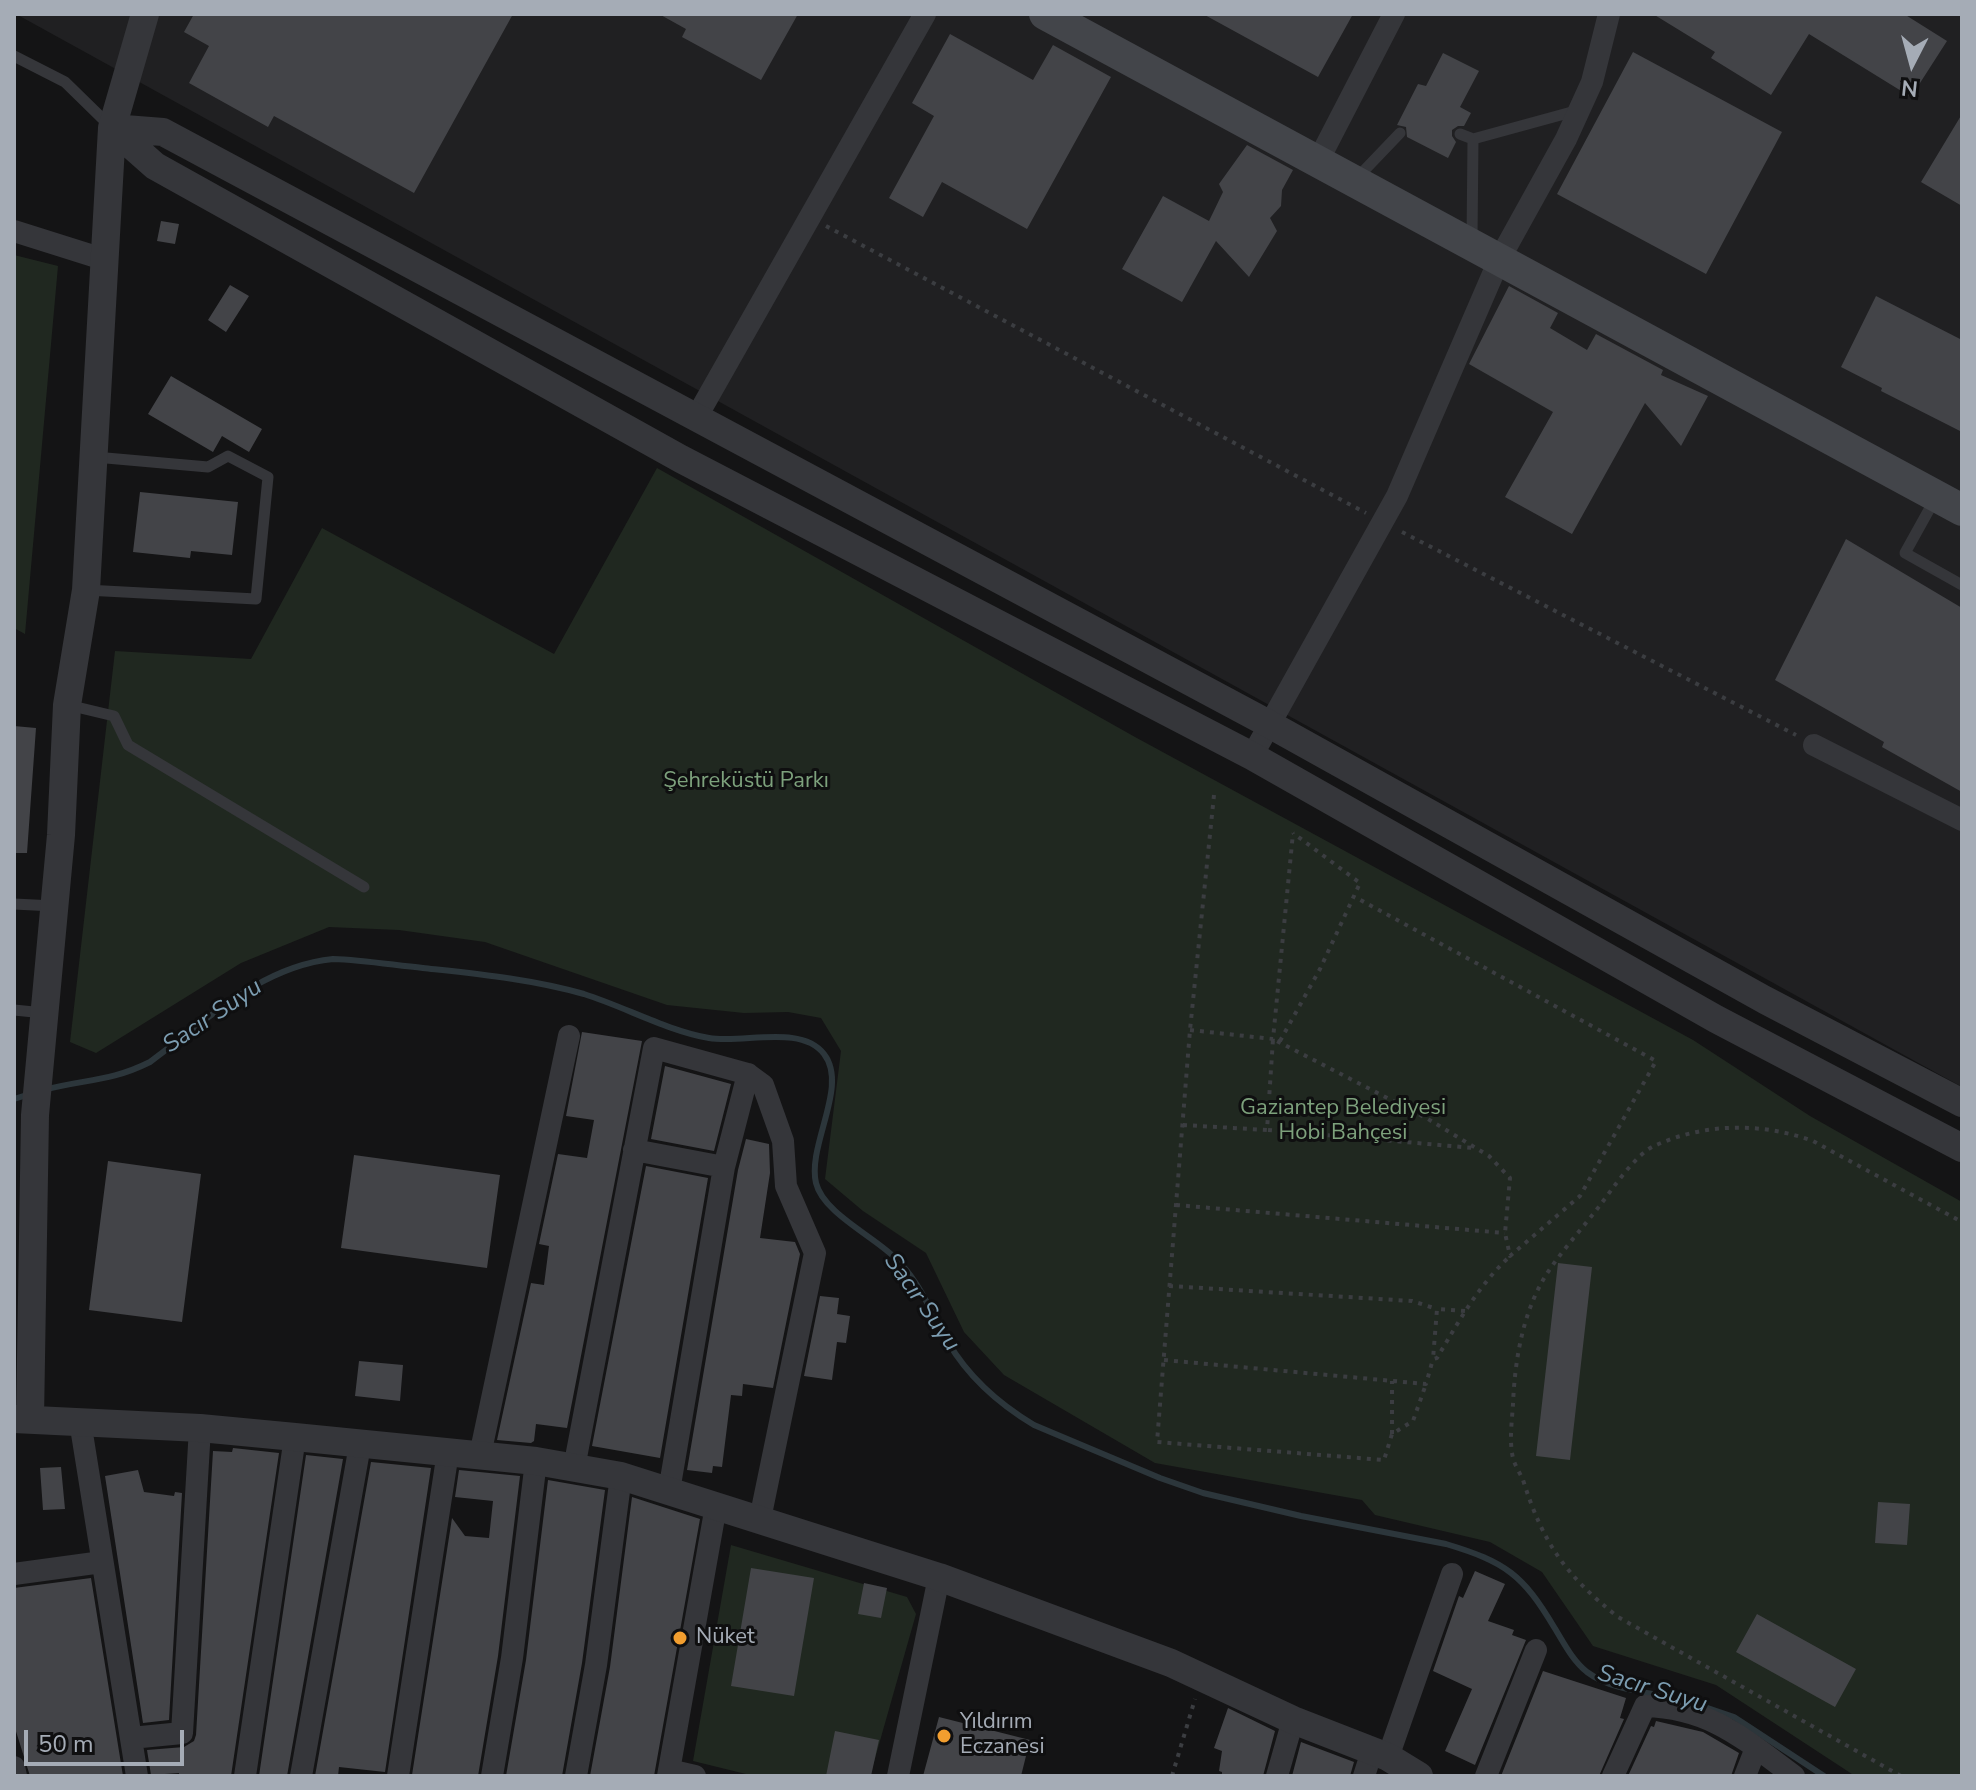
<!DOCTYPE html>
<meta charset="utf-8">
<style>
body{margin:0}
#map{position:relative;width:1976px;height:1790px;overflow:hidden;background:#141415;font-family:"Nunito Sans",sans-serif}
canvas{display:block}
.frame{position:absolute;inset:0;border:16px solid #a5acb6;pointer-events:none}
.north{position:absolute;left:1872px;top:24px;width:80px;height:80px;-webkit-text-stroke:6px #0f0f10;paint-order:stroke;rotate:186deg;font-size:22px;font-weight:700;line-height:32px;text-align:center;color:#a5acb6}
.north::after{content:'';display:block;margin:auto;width:28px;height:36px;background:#a5acb6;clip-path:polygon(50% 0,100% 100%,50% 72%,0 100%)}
.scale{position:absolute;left:24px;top:1730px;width:160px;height:36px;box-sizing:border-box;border:4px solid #a5acb6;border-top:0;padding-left:10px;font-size:24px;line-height:28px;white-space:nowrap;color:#a5acb6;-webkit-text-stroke:6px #0f0f10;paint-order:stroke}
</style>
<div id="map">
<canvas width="1976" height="1790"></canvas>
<div class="frame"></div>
<div class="north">N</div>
<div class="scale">50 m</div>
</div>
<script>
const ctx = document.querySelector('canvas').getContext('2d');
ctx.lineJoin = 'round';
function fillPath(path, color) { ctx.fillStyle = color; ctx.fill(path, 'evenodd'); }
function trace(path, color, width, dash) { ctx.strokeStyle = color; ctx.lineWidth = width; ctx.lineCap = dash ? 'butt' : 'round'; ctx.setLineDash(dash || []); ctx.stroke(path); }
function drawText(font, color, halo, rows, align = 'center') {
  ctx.font = font + ' "Nunito Sans",sans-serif'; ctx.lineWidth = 6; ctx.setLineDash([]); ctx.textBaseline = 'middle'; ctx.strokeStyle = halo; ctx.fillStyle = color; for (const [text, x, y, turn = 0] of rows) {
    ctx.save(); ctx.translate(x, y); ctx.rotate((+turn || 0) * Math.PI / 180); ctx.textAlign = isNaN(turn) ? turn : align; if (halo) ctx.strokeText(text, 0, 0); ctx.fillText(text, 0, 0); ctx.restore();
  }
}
fillPath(new Path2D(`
 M16 14H1962V1087Z`), '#202022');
fillPath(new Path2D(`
 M14 255 58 266 25 634 14 628Z
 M657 468 1135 737 1693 1040 1810 1116 1962 1202V1776H1855L1716 1685 1593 1646 1542 1572 1490 1542 1375 1515 1362 1500 1155 1463 1004 1375 964 1332 926 1253 863 1211 825 1179 841 1051 821 1018 788 1012 744 1013 667 1005 485 942 399 930 329 927 241 963 96 1053 70 1042 115 651 251 659 322 528 554 654Z
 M731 1545 907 1597 916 1614 870 1776H754L693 1761Z`), '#202820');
trace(new Path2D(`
 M44 1090C85 1079 110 1082 150 1062 206 1021 261 966 333 959 363 960 393 965 423 968 478 974 531 979 584 994 625 1007 668 1031 709 1038 743 1044 801 1024 824 1054 849 1086 807 1145 816 1183 823 1212 871 1235 893 1256 919 1279 931 1313 948 1342 969 1378 999 1404 1034 1425L1160 1478 1203 1493 1301 1516 1446 1544C1506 1562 1523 1575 1554 1627 1564 1643 1572 1660 1587 1672 1611 1690 1646 1692 1675 1698
 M14 1099 30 1094
 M1690 1702 1734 1717 1824 1776`), '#2c363b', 6);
fillPath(new Path2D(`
 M194 14H513L414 193 274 116 268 127 189 83 209 46 184 32Z
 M659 14H798L761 80 682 37 686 29Z
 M1203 14H1353L1318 77Z
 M1653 14H1904L1947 41 1911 97 1809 34 1771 95 1711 58 1715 52Z
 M950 34 1033 80 1053 45 1111 77 1027 229 942 182 923 217 889 198 934 116 912 103Z
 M1633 52 1782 132 1706 274 1557 194Z
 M1443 53 1479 71 1460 107 1471 113 1464 126H1458L1452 130V136L1456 142 1448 158 1407 137 1406 127 1397 125 1418 84 1426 86Z
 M1962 114V206L1921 182Z
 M1247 145 1293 170 1282 190 1281 206 1270 218 1277 231 1249 277 1216 241 1182 302 1122 269 1163 196 1209 221 1223 192 1219 184Z
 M161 221 179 224 175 244 157 241Z
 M230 285 249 296 226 332 208 320Z
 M1509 286 1558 313 1550 328 1587 350 1596 334 1663 370 1661 375 1708 396 1681 446 1645 403 1572 534 1505 497 1553 412 1469 364Z
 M1876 296 1962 340V432L1881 391 1882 388 1841 367Z
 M171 376 262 429 249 452 222 436 213 452 148 414Z
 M140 492 238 502 232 555 191 551 190 558 133 552Z
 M1846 539 1962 608V792L1882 747 1884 742 1775 680Z
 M14 726 36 728 27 853H14Z
 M582 1032 642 1041 567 1428 536 1424 534 1441 531 1443 497 1440 531 1283 544 1285 549 1246 539 1244 558 1154 587 1158 594 1120 566 1116Z
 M665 1066 731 1084 714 1151 651 1139Z
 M746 1139 769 1144 770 1173 760 1238 795 1242 800 1254 773 1388 743 1384 742 1396 731 1395 722 1467 713 1466 712 1473 687 1470 738 1170Z
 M354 1155 500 1175 487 1268 341 1248Z
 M108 1161 201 1174 182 1322 89 1310Z
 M646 1166 708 1178 660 1458 592 1446Z
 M1558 1263 1592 1267 1570 1460 1536 1456Z
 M820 1296 839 1298 837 1314 850 1316 846 1343 837 1342 832 1380 804 1376Z
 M359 1361 403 1365 400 1401 355 1396Z
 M233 1448 279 1453 231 1776H179V1773L151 1775 147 1750 184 1747 194 1741 196 1735 213 1451 232 1452Z
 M306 1455 343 1459 287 1776H259Z
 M371 1462 431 1468 385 1772 339 1767 338 1776H315Z
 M61 1467 65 1509 43 1510 40 1468Z
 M138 1470 144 1492 174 1496 175 1492 182 1493 169 1720 143 1723 105 1476Z
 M459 1470 520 1476 498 1656 478 1776 412 1775 452 1518 465 1536 489 1538 493 1501 455 1497Z
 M548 1480 605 1490 582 1663 562 1776H506L526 1660Z
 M632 1497 700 1519 654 1776H590L610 1667Z
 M1878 1502 1910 1504 1907 1545 1875 1543Z
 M751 1568 814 1578 794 1696 731 1686Z
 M1475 1571 1505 1584 1488 1621 1514 1630 1512 1635 1526 1640 1475 1765 1445 1751 1472 1689 1433 1671 1459 1596 1463 1598Z
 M91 1578 123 1776H30L14 1725V1588Z
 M864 1583 887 1588 881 1618 858 1614Z
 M1757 1614 1856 1669 1835 1707 1736 1652Z
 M1543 1671 1626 1698 1620 1718 1624 1719 1599 1776H1501Z
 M1228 1708 1275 1731 1263 1776H1222V1772L1219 1771 1222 1751 1214 1748Z
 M939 1717 1030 1740 1021 1776H923Z
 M1656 1721 1703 1732 1739 1753 1731 1776H1628L1651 1726 1654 1727Z
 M835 1731 879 1740 871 1776H826Z
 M1301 1742 1354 1762 1350 1776H1292Z`), '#434448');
trace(new Path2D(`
 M826 226 1366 513
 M1402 532 1796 735
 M1214 795 1190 1030 1157 1442 1384 1460 1392 1434 1413 1421 1426 1384
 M1190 1030 1273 1039 1293 833
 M1280 1041 1320 969 1360 883 1293 833
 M1183 1125 1267 1130 1273 1039 1428 1119 1489 1156 1510 1178 1505 1233 1510 1256 1580 1196 1656 1061 1355 897
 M1268 1130 1474 1148
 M1176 1205 1505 1233
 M1169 1286 1412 1301 1437 1309
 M1465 1311 1437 1309 1433 1359 1437 1358C1459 1321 1478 1286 1510 1256
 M1164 1360 1426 1384 1433 1359
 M1392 1434V1381
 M1172 1776 1195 1699
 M1901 1776 1618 1617C1565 1575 1543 1543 1523 1480 1520 1473 1515 1466 1513 1458 1509 1441 1512 1421 1513 1404 1515 1356 1524 1305 1552 1266 1567 1245 1585 1225 1601 1204 1613 1188 1636 1154 1654 1146 1704 1123 1761 1122 1813 1141L1962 1222`), '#3b3d41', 4, [4, 6]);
trace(new Path2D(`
 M14 56 65 82 109 125
 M1460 134 1473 139 1579 110
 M1356 179 1400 133
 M1472 240 1473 139
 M1935 499 1905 553 1962 585
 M86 590 256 599 268 477 228 456 208 467 95 457
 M68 705 114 716 128 745 364 887
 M14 904 54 906
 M14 1010 44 1013`), '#35363a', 11);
trace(new Path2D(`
 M1318 161 1394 14
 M14 231 106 260
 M696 418 925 14
 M1814 745 1962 820
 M1252 756 1397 496 1499 260 1566 139 1592 82 1609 14
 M634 1150 724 1167
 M80 1421 137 1776
 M480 1455 569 1036
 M574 1468 654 1048 748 1074 763 1085 783 1141 786 1186 815 1253 760 1519
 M669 1491 724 1167 748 1074
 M14 1574 102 1562
 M131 1738 182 1733 200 1428
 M1388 1757 1452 1574
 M14 1767 16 1776
 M669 1770 695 1776
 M245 1776 295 1437
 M301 1776 360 1445
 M398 1776 448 1452
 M492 1776 512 1658 536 1461
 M576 1776 596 1665 621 1476
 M668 1776 716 1506
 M898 1776 939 1577
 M1277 1776 1293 1720
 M1364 1776 1372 1751
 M1486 1776 1536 1650
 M1613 1776 1645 1706C1711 1708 1744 1739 1794 1776
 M1745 1776 1756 1748`), '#35363a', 22);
trace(new Path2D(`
 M112 128 155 166 681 459 1252 756 1716 1019 1962 1148
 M112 128 163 132 1269 724 1765 1000 1962 1103
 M14 1419 200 1428 295 1437 536 1461 621 1476 939 1577 1171 1663 1293 1720 1388 1757 1419 1776
 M30 1419 35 1115 61 835 67 705 86 590 112 128 145 14`), '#35363a', 28);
trace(new Path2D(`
 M1045 14 1962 510`), '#43454a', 32);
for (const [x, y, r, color] of [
 [680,1638,8,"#f29e2f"],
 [944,1736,8,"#f29e2f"]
]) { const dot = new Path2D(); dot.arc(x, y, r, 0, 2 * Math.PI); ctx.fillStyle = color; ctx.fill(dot); trace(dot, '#0f0f10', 3); }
drawText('22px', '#7da17c', '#0f0f10', [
 ["Şehreküstü Parkı",746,782],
 ["Gaziantep Belediyesi",1343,1109],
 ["Hobi Bahçesi",1343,1134]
]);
drawText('22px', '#a5acb6', '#0f0f10', [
 ["Nüket",696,1638],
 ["Yıldırım",960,1723],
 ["Eczanesi",960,1748]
], 'left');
drawText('italic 24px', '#7c9db1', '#0f0f10', [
 ["Sacır Suyu",213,1017,-34],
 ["Sacır Suyu",921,1303,55],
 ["Sacır Suyu",1652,1690,17]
]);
</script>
